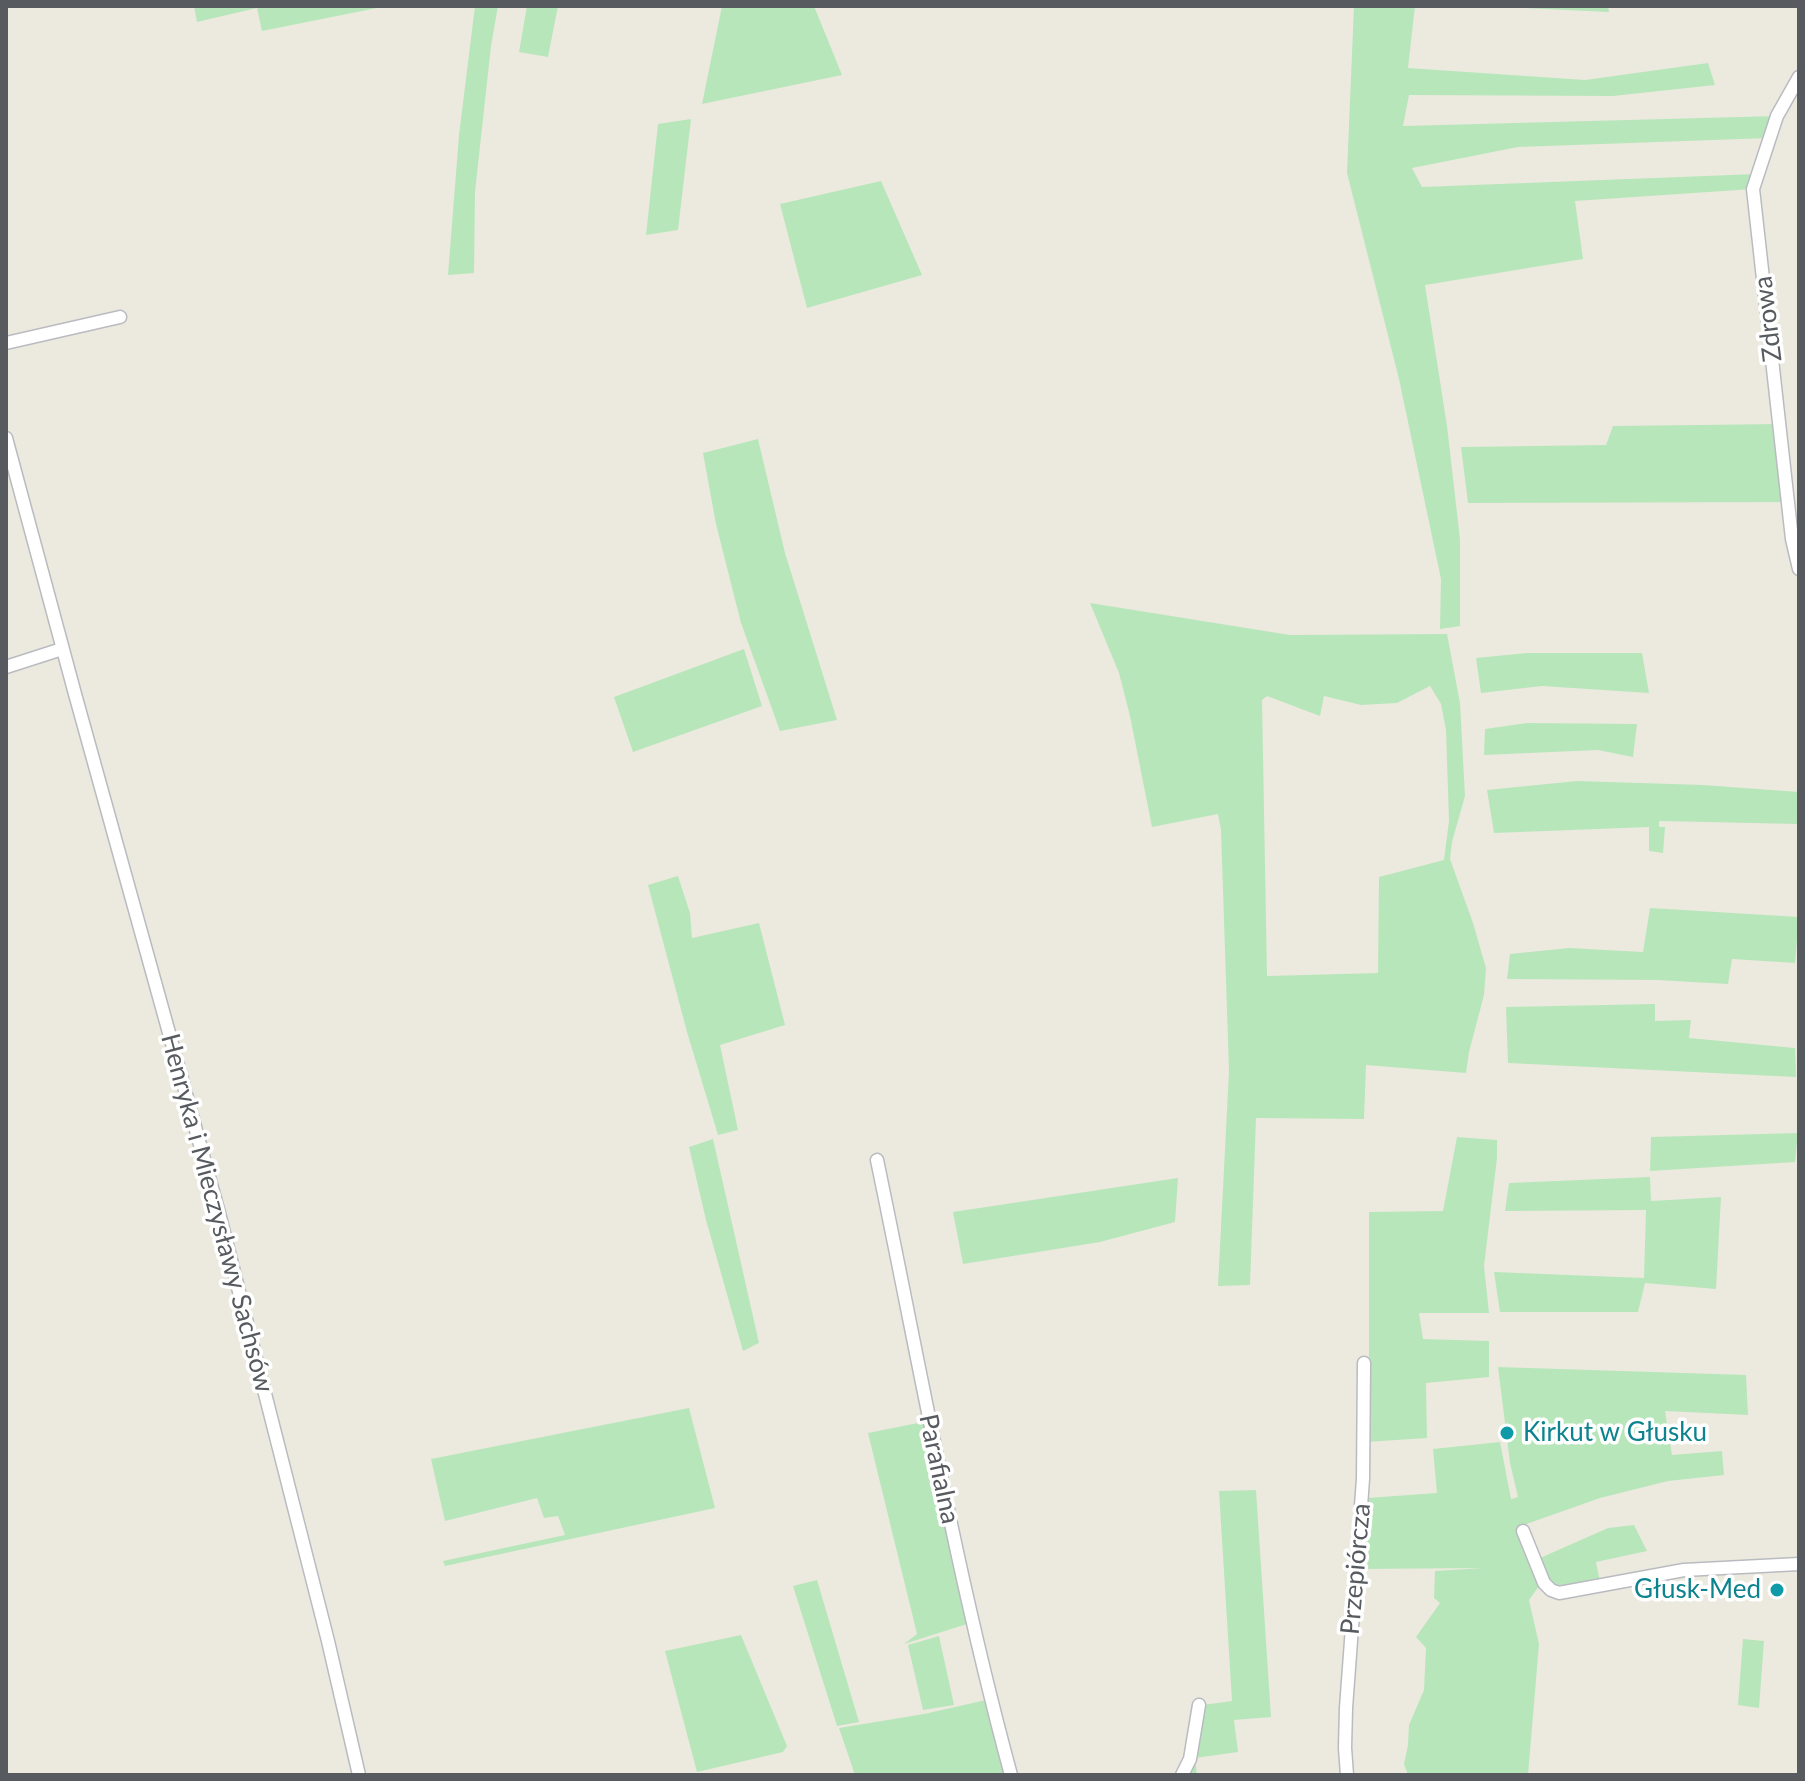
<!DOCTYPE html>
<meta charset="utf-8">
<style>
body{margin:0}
#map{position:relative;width:1805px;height:1781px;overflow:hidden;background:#eceade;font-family:Lato,sans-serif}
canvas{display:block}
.frame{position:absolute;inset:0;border:8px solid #575b60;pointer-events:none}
</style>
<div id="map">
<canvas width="1805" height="1781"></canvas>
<div class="frame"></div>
</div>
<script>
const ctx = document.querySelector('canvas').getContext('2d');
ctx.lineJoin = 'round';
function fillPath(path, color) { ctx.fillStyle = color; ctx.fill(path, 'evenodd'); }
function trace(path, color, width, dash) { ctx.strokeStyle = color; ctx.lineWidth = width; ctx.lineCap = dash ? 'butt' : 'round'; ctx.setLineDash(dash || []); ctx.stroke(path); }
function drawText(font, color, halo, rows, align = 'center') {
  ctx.font = font + ' Lato,sans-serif'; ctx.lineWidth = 7; ctx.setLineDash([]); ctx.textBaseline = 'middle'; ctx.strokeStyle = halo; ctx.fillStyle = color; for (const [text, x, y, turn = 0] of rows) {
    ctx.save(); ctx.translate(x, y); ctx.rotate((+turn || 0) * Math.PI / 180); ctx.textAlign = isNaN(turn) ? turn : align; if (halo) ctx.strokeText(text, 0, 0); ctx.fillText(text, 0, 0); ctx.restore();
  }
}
fillPath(new Path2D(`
 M194 6H387L262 31 257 8 197 22Z
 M475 6H498L491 46 475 192 474 273 448 275 459 135Z
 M527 6H558L548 57 519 52Z
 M722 6H814L842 75 702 104Z
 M1354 6H1415L1408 68 1585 80 1708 63 1715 85 1613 96 1409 95 1403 126 1777 116 1769 138 1518 147 1412 168 1422 187 1757 174 1753 189 1575 201 1583 259 1425 285 1447 426 1460 539V626L1440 629 1441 579 1399 379 1347 173Z
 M1481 6H1608L1609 12Z
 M691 119 678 230 646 235 658 124Z
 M881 181 922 275 807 308 780 204Z
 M1781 424 1789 502 1468 503 1461 447 1606 445 1613 426Z
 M758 439 785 553 837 720 780 731 741 623 716 524 703 453Z
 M1090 603 1290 635 1447 634 1460 703 1465 796 1452 842 1450 859 1473 923 1486 968 1484 995 1469 1052 1466 1073 1366 1065 1364 1119 1256 1118 1250 1285 1218 1286 1229 1071 1221 830 1218 814 1152 827 1130 716 1119 673ZM1430 686 1441 704 1446 730 1449 821 1444 860 1379 877 1378 973 1267 976 1262 700 1267 696 1320 716 1324 696 1361 705 1397 703Z
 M744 649 762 706 633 752 614 697Z
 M1527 653H1642L1649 693 1542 686 1481 693 1476 658Z
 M1527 723 1637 724 1633 757 1598 750 1484 755 1485 729Z
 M1577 781 1703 785 1799 792V824L1659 821V827H1665L1663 853 1649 851V827L1494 833 1487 790Z
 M678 876 690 913 692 938 759 923 785 1025 720 1045 738 1130 718 1135 687 1032 648 885Z
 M1650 908 1799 917 1795 963 1732 959 1728 984 1657 980 1507 979 1510 954 1569 948 1643 952Z
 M1655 1004V1021L1691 1020 1689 1038 1795 1048 1796 1077 1508 1063 1506 1007Z
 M1798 1133 1795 1162 1650 1171 1651 1137Z
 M1457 1137 1497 1140V1158L1484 1266 1489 1313H1419L1423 1339 1489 1341V1377L1426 1383 1427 1438 1366 1442 1369 1352V1212L1443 1211Z
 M713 1139 759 1343 743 1351 706 1220 689 1147Z
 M1650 1177 1651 1201 1721 1197 1716 1289 1645 1283 1638 1312H1500L1494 1272 1644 1278 1646 1210 1505 1211 1509 1183Z
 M1178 1178 1175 1222 1100 1242 963 1264 953 1212Z
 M1498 1367 1746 1375 1748 1415 1665 1411 1672 1455 1722 1451 1724 1475 1668 1481 1600 1498 1518 1527 1531 1567 1539 1586 1529 1600 1539 1644 1528 1775H1408L1404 1764 1408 1745 1409 1725 1424 1690 1426 1648 1416 1637 1440 1603 1434 1598 1435 1571 1483 1568 1361 1569 1367 1498 1437 1493 1433 1449 1500 1442 1511 1499 1518 1497 1510 1463Z
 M689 1408 715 1508 445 1566 443 1561 565 1535 558 1516 544 1518 537 1498 445 1521 431 1459Z
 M923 1422 967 1624 904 1644 917 1634 868 1433Z
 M1256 1490 1271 1717 1234 1720 1238 1752 1195 1758 1197 1775H1185L1203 1705 1232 1701 1219 1491Z
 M1634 1525 1647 1551 1596 1562 1600 1582 1574 1586 1557 1587 1551 1582 1540 1558 1608 1528Z
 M817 1580 859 1722 837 1726 793 1586Z
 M741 1635 787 1746 783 1752 697 1772 665 1651Z
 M939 1636 954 1705 923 1710 908 1645Z
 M1743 1639 1764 1641 1759 1708 1738 1705Z
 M986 1700 1006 1775H855L839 1728 924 1714Z`), '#b8e6bb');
const minor = new Path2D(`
 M1799 77 1777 116 1753 189 1792 539 1799 569
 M6 343 120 317
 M6 438 75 694 219 1213 328 1641 359 1775
 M6 667 62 649
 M877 1160C920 1366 956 1573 1011 1775
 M1523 1531 1544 1583 1551 1590 1559 1593 1684 1570 1799 1564
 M1182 1775 1190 1759 1199 1705
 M1347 1775 1345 1748 1346 1708 1363 1479 1364 1363`);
trace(minor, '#b9bbc1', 15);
trace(minor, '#fff', 12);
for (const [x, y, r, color] of [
 [1507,1433,8,"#0f9aa8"],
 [1777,1590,8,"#0f9aa8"]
]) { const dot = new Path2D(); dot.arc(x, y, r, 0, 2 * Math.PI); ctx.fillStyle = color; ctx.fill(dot); trace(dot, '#fff', 3); }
drawText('26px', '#575b60', '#fff', [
 ["Zdrowa",1768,319,-97],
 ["Henryka i Mieczysławy Sachsów",217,1213,75],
 ["Parafialna",939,1469,78],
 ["Przepiórcza",1356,1569,-85]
]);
drawText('26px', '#0d838f', '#fff', [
 ["Kirkut w Głusku",1523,1433],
 ["Głusk-Med",1761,1590,"right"]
], 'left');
</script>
